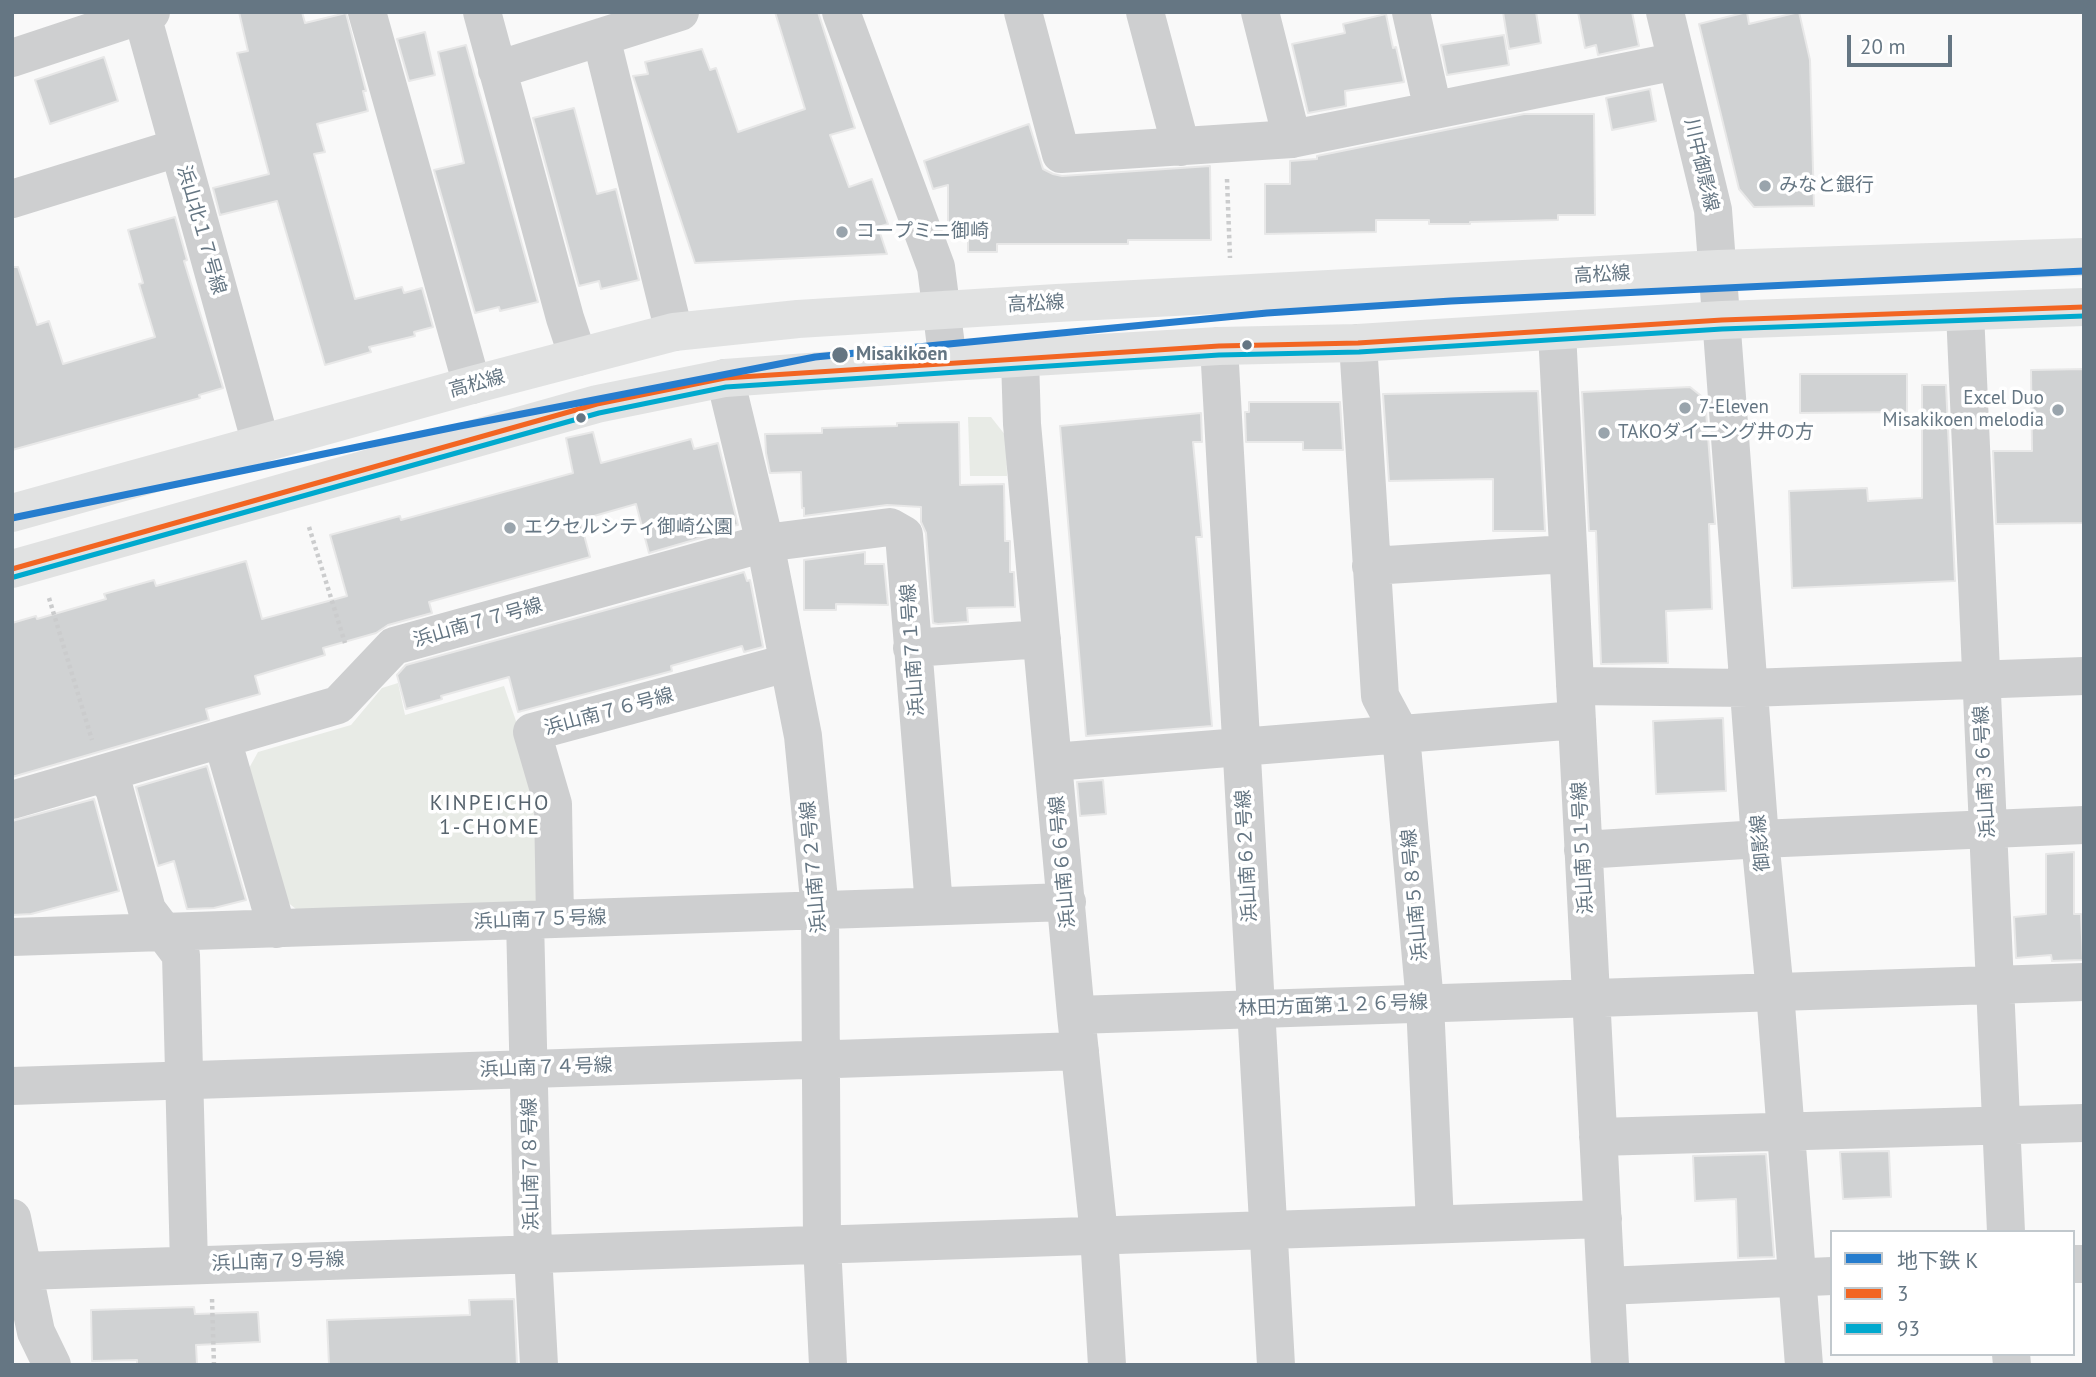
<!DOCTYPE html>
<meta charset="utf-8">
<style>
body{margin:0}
#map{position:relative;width:2096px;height:1377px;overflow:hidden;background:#f9f9f9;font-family:"PT Sans","Noto Sans JP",sans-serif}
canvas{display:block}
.frame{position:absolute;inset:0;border:14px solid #657683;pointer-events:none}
.legend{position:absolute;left:1830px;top:1230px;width:245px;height:126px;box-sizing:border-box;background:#fff;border:2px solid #c1c8cd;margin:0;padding:9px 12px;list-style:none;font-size:21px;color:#657683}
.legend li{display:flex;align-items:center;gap:14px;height:35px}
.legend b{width:35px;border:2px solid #c1c8cd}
.scale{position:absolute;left:1847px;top:35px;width:105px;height:32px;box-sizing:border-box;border:4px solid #657683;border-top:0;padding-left:9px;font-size:21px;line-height:24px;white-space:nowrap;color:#657683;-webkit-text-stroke:5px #fff;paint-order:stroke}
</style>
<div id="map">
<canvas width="2096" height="1377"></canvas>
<div class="frame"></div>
<ul class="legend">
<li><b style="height:9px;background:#267dce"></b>地下鉄 K</li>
<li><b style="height:9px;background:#f26522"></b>3</li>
<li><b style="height:9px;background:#00a9ce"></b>93</li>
</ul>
<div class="scale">20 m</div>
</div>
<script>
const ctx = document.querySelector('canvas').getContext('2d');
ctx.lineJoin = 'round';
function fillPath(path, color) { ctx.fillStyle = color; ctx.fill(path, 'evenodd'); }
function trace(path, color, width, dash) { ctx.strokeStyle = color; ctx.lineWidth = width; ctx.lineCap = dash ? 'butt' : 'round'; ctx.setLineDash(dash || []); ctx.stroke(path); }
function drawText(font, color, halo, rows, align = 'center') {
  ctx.font = font + ' "PT Sans","Noto Sans JP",sans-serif'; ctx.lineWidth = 7; ctx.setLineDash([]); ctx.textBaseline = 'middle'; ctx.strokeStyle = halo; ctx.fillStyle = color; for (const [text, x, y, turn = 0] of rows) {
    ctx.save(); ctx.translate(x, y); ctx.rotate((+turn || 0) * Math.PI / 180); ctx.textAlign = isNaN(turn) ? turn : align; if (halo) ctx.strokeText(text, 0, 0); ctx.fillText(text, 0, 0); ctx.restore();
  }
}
fillPath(new Path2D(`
 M968 417H991L1006 436 1007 476H970Z
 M398 683 405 715 504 686 544 803 547 894 535 907 301 913 286 901 248 770 258 752 351 725 382 688Z`), '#e8ebe6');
const building = new Path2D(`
 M239 12H302L305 23 346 13 366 91H363L368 111 317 124 325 152 314 154 355 299 402 287 404 293 422 288 433 327 414 332 415 336 369 347 371 352 325 365 277 201 220 215 213 188 269 174 237 53 248 51Z
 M775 12H818L855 128 830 135 849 187 872 179 888 224 878 227 887 254 695 263 633 76 648 74 645 62 702 49 710 70 716 68 738 132 805 109Z
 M1503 12H1536L1541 43 1509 49Z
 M1578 12H1632L1639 46 1598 55 1596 45 1585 48Z
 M1747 12 1749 24 1799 12 1810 60 1814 206 1754 207 1739 189 1699 24Z
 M1386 14 1393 48 1396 47 1404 82 1345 91 1346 106 1308 113 1292 44 1345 33 1343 24Z
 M425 32 435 75 409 81 397 39Z
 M1504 35 1509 65 1447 75 1441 45Z
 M466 45 538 302 500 311 499 307 475 313 434 170 464 163 438 52Z
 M104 57 118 101 50 124 35 80Z
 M1650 89 1656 121 1612 130 1606 98Z
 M574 108 597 194 616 189 639 280 601 289 599 281 579 286 533 118Z
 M1524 114H1594L1595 215H1558V220L1470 222V224H1429V220H1376V232L1265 234V184H1290V161L1317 159V156Z
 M1029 124 1043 169 1053 174 1062 176 1210 166 1211 240H1128V244H997V252H968V229H948V185L933 189 924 161Z
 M175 217 187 260 184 261 223 388 199 395 200 398 12 450V267H18L37 325 49 321 63 364 155 337 139 284 143 283 128 230Z
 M2084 369V523L1996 524 1993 451H2032L2031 370Z
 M1800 374H1907V412L1800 413Z
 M1922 385H1946L1955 581 1792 588 1789 491 1867 488 1868 501 1922 498Z
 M1690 387 1705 399 1715 524H1709L1712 609 1666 611 1668 663 1601 664 1596 531H1589L1582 392Z
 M1538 391 1545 531H1493V479L1389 481 1383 394Z
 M1249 402H1340L1343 450H1303V442H1246L1245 412H1249Z
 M1201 413 1202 442H1193L1202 537H1196L1212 726 1086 736 1060 426Z
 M959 422 960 485 1004 484 1005 541H1010V572H1014L1015 607 967 608 968 622 938 624 933 623 926 533 921 522V507L887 505 804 516V508H802L801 472 770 473 766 453 765 434 822 433V428L897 426V423Z
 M593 432 601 463 691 439 694 449 718 443 738 525 731 526 732 529 649 553 636 504 580 520 590 557 429 602 432 613 388 625 376 633 323 648 325 655 255 676 260 694 206 709 209 720 12 777V623L36 616 37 619 106 599 104 594 154 580 156 586 246 561 262 619 347 596 330 535 400 516 401 520 573 473 566 438Z
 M865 552V564H884L888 605 836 604V610H804V560Z
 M744 572 747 581 750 580 763 647 744 652 742 646 671 666 672 671 518 712 509 677 441 696 442 699 406 709 397 675 406 665Z
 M1723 718 1726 791 1656 794 1653 721Z
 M207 766 246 900 214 908 187 909 174 861 158 866 136 787Z
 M1103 780 1106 814 1080 816 1077 782Z
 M94 799 119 891 31 914 12 915V821Z
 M2074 852V914H2081L2083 960 2052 961 2051 955 2016 958 2014 917 2046 914V854Z
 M1889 1151 1891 1197 1843 1199 1840 1152Z
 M1766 1154 1774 1257 1738 1258 1736 1199 1695 1201 1693 1156Z
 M514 1299 517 1365H329L327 1320 470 1315 469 1300Z
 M194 1307 195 1314 258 1312 260 1342 196 1345 197 1365H137V1360L92 1361 91 1310Z`);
fillPath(building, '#d0d2d3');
trace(building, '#e8e8e8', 2);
trace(new Path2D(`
 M1227 179 1230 258
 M309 527 345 643
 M49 598 92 740
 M212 1299 214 1365`), '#cbcccd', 4.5, [3.5, 3.5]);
trace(new Path2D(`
 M367 12 472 385
 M482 12 565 318 578 357
 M841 12 936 267 948 362
 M1023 12 1061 154 1292 139 1677 61
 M1145 12 1181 147
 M1260 12 1292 139
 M1411 12 1433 110
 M1665 12 1713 210 1760 839 1775 992 1804 1365
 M142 15 261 444
 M601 37 674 332
 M12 58 151 12
 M497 70 680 12
 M12 199 177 148
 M1965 312 2006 1232
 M1557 332 1610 1365
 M1358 343 1380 696 1401 735 1425 1003 1435 1224
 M1219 346 1276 1365
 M1020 359 1022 424 1076 1015 1099 1235 1107 1365
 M725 378 765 543 803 736 820 910 822 1244 828 1365
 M1371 566 1567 554
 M912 648 1042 639
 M1575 686 1749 688 2084 676
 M222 739 277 929
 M1053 762 1577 720
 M102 774 114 788 147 910 181 955 189 1265
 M12 800 338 705 394 646 765 543 890 527 904 535 934 906
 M1583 850 1760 839 2084 825
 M555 919 553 804 532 732 787 663
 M525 920 533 1254 539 1365
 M12 937 1067 902
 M1076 1015 2084 982
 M12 1086 1080 1051
 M1598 1137 2084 1123
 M12 1218 36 1332 52 1365
 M2073 1264H2084
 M24 1271 1603 1219
 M1606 1286 1832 1276
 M2011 1354 2012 1365`), '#cecfd0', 38);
trace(new Path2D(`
 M12 513 472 385 674 332 798 319 1057 303 1718 269 2084 257
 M12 569 597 404 725 378 948 362 1219 346 1358 343 1722 320 2084 307`), '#e1e2e2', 38);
trace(new Path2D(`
 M12 569 597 404 725 378 1219 346 1358 343 1722 320 2084 307`), '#f26522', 5);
trace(new Path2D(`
 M14 577 599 413 726 387 1219 355 1359 352 1722 329 2084 316`), '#00a9ce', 5);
trace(new Path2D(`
 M12 518 460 426 815 357 1267 313 1451 301 2084 271`), '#267dce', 7);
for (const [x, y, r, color] of [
 [1765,186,7,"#99a4ac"],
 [842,232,7,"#99a4ac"],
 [1247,345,6,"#657683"],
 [840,355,9,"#657683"],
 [1685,408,7,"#99a4ac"],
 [2058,410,7,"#99a4ac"],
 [581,418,6,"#657683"],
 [1604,433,7,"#99a4ac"],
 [510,528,7,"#99a4ac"]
]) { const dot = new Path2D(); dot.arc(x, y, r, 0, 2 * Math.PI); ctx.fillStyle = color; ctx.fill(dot); trace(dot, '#fff', 2.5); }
drawText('19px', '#657683', '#fff', [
 ["川中御影線",1701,165,77],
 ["浜山北１７号線",201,230,74],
 ["高松線",1602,275,-3],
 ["高松線",1036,304,-3],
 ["高松線",477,384,-15],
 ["浜山南７７号線",478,623,-16],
 ["浜山南７１号線",913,650,-94],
 ["浜山南７６号線",609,712,-15],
 ["浜山南３６号線",1985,772,-93],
 ["御影線",1761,843,-95],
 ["浜山南５１号線",1583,848,-93],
 ["浜山南６２号線",1247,856,-93],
 ["浜山南６６号線",1063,862,-95],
 ["浜山南７２号線",814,867,-95],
 ["浜山南５８号線",1415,895,-95],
 ["浜山南７５号線",540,920,-2],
 ["林田方面第１２６号線",1333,1006,-2],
 ["浜山南７４号線",546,1068,-2],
 ["浜山南７８号線",531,1164,-91],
 ["浜山南７９号線",278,1262,-2]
]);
drawText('19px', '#657683', '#fff', [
 ["みなと銀行",1779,186],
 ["コープミニ御崎",856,232],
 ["Excel Duo",2044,399,"right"],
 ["Misakikoen melodia",2044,421,"right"],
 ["7-Eleven",1699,408],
 ["TAKOダイニング井の方",1618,433],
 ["エクセルシティ御崎公園",524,528]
], 'left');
drawText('bold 19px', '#657683', '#fff', [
 ["Misakikōen",856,355]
], 'left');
ctx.letterSpacing = '2px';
drawText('21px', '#57646e', '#fff', [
 ["KINPEICHO",490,804],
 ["1-CHOME",490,828]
]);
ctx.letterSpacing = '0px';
</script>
